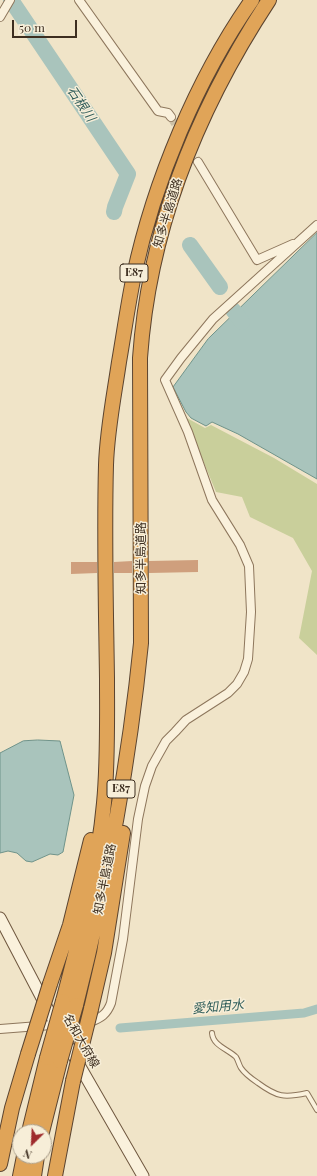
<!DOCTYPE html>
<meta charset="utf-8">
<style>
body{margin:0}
#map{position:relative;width:317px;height:1176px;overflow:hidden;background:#f0e4c8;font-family:"Playfair Display",serif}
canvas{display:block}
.north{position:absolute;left:12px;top:1124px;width:40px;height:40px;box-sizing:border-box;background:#f7eed8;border:1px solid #ada18e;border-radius:50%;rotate:204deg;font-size:11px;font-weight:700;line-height:16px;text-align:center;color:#3d2e20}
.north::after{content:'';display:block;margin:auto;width:14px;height:18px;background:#9e2a2b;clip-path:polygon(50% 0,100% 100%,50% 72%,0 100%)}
.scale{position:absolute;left:12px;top:20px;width:65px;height:18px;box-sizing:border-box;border:2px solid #3d2e20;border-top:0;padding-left:5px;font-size:12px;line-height:14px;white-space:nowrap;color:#3d2e20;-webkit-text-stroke:3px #f7eed8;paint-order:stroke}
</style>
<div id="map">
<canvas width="317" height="1176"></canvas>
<div class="north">N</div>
<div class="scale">50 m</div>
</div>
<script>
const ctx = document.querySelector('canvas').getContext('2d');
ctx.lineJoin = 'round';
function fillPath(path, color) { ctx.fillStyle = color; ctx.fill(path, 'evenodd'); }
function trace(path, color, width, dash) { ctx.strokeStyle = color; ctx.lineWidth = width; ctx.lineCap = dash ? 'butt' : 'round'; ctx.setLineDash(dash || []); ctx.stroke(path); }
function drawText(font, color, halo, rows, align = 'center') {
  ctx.font = font + ' "Playfair Display","Noto Sans JP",serif'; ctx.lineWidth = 3; ctx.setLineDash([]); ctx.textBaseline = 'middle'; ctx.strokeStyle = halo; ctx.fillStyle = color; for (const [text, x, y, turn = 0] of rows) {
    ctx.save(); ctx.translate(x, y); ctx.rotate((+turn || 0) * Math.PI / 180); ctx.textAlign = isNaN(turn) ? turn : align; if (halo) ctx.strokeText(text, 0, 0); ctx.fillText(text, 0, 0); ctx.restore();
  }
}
fillPath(new Path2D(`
 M185 417 205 428 211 425 274 458 317 484V655L299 638 312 571 293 538 250 517 242 497 216 492Z`), '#c9cf9b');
const water = new Path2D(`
 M317 233V479L238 434 212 422 206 426 191 418 186 412 173 387 208 339Z
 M38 740 60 741 74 795 63 852 58 855 50 854 32 862 26 861 17 853 8 851 0 853V753L23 741Z`);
fillPath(water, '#a9c4bc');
trace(water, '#6f938a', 1);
trace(new Path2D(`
 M120 1028 304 1013 317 1009`), '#a9c4bc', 9);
trace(new Path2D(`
 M11 0 128 174 115 207 114 212
 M190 245 220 287
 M233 310 242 322`), '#a9c4bc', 16);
fillPath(new Path2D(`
 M198 560V572L149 573V561Z
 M132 561V573H114V562Z
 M71 562H97V573L71 574Z`), '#cf9f7d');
trace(new Path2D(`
 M171 117 198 162`), '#ccc0a6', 8, [8, 4]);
const service = new Path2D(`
 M212 1033C213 1046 228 1049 236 1057 238 1060 239 1065 241 1068 245 1074 252 1079 258 1083 277 1097 284 1098 307 1093L317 1110`);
const minor = new Path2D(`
 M79 0 158 111 168 113 171 117
 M0 17 10 0
 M198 162 257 260 293 244
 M0 1029 90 1022C101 1018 107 1014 111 1003L123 939 138 819 145 786 152 766 166 741 175 732 186 720 228 693 237 684 244 672 248 659 251 612 249 566 240 545 212 500 188 432 165 380 181 358 213 319 317 225`);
const secondary = new Path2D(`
 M0 918 56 1025 143 1176`);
const motorway = new Path2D(`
 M50 984 70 925 91 840
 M63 1001C80 936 98 870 104 803 108 762 107 720 107 678 106 608 104 536 106 465 107 431 114 396 119 362 124 333 128 304 134 275 154 182 197 78 252 0
 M76 1005C106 886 129 765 141 643L140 358C149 228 198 108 269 0
 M91 1009 104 953 123 833
 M29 1132 47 1058
 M42 1132 60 1061
 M0 1164 12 1108 28 1054
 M20 1176 24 1156
 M34 1176 37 1156
 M55 1176 73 1081`);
trace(service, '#8d765c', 6);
trace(minor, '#8d765c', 10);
trace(secondary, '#6f573f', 13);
trace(motorway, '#5b4430', 16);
trace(service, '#faf1dc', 4);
trace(minor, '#faf1dc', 8);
trace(secondary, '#faf1dc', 11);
trace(motorway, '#e0a458', 14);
const motorwayBridge = new Path2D(`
 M28 1054 50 984
 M47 1058 63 1001
 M60 1061 76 1005
 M73 1081 91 1009`);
trace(motorwayBridge, '#5b4430', 16, []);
trace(motorwayBridge, '#e0a458', 14);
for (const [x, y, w] of [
 [134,273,28],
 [121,789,28]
]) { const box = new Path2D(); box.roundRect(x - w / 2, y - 9, w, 18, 3); ctx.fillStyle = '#f7eed8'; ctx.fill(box); trace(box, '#3d2e20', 1); }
drawText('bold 11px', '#3d2e20', null, [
 ["E87",134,273],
 ["E87",121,789]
]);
drawText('12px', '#3d2e20', '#f7eed8', [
 ["知多半島道路",168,213,-73],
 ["知多半島道路",141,558,-90],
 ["知多半島道路",105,879,-79],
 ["名和大府線",81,1041,60]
]);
drawText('italic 13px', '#2f5d5a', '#f7eed8', [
 ["石根川",81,104,56],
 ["愛知用水",218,1007,-5]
]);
</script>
